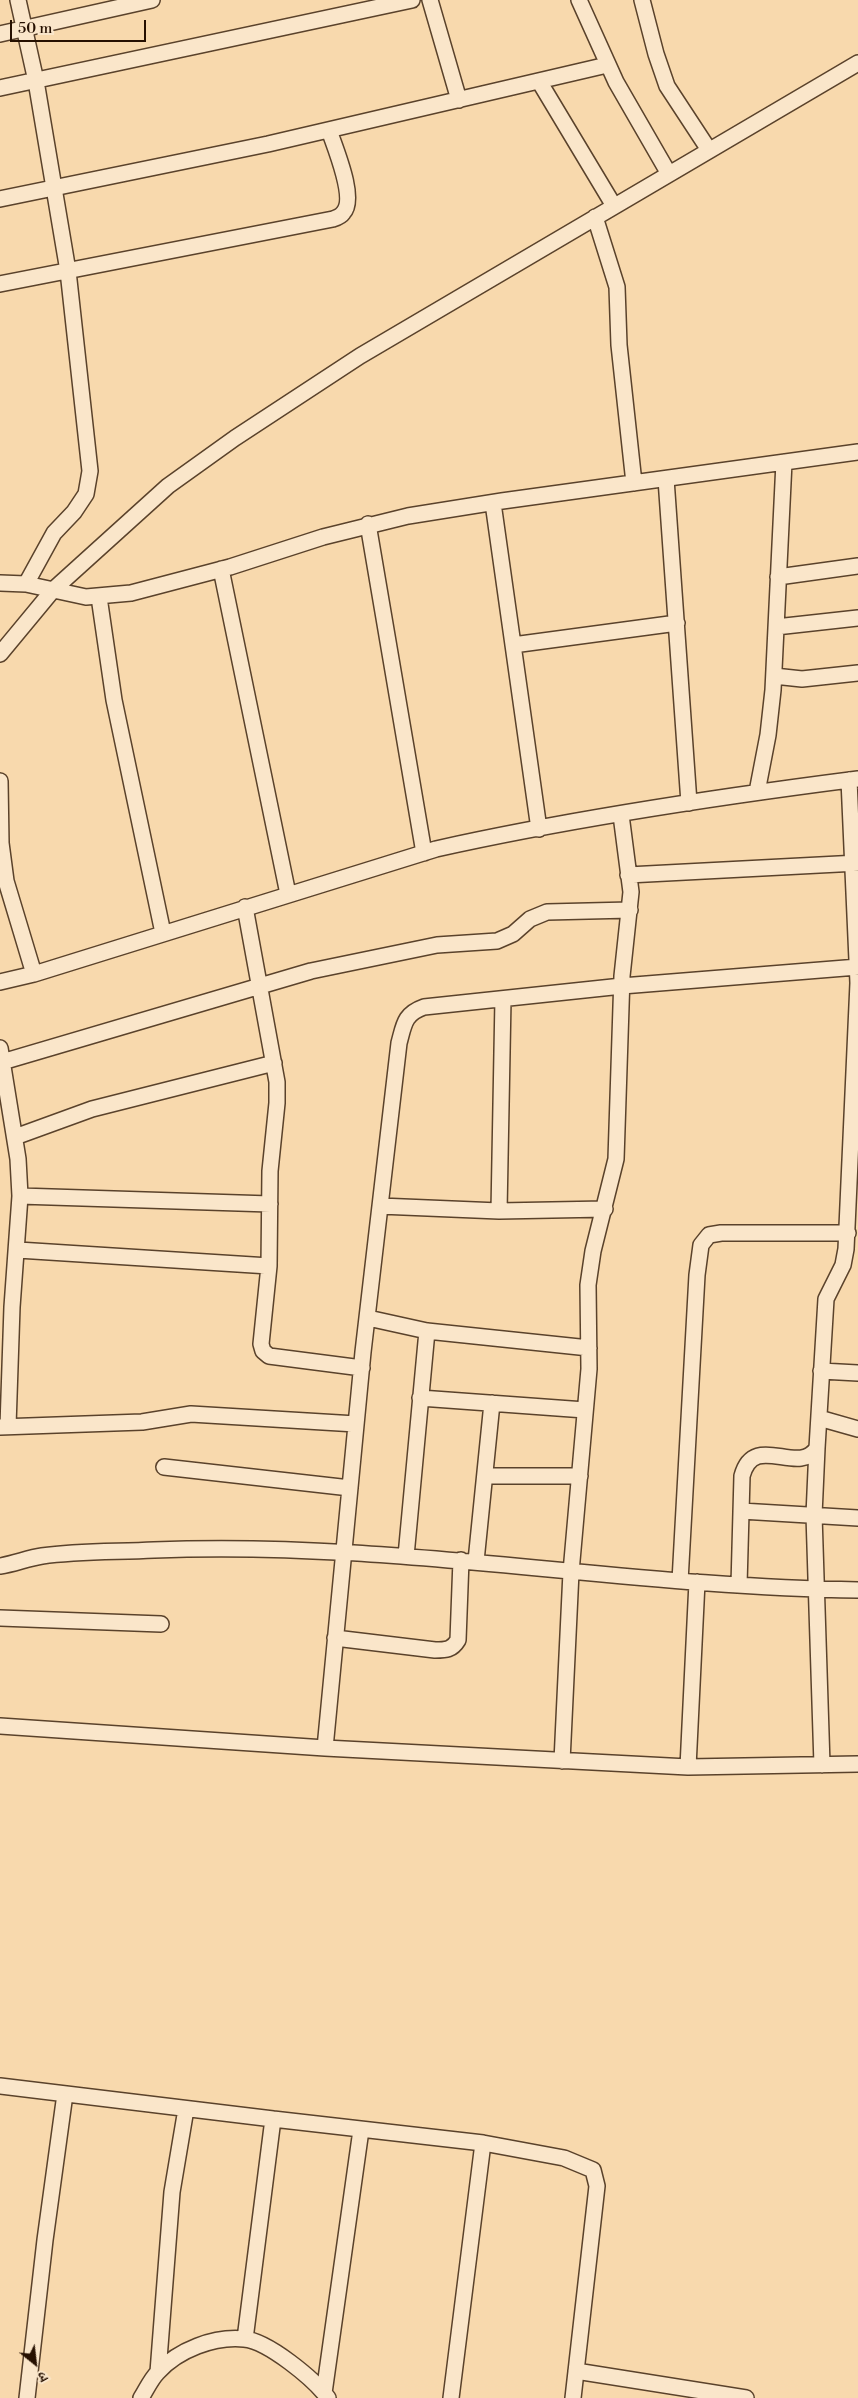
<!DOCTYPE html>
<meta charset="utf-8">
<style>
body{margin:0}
#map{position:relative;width:858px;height:2398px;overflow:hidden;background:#f8d9ad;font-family:"Libre Bodoni","Noto Serif Devanagari",serif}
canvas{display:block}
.north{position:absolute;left:10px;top:2338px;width:50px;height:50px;-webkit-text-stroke:4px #fae6ca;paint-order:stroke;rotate:151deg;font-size:14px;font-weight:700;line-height:20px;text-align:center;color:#261000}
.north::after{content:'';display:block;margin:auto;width:18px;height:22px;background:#261000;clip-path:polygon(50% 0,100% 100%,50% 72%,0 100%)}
.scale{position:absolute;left:10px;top:20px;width:136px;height:22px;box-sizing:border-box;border:2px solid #261000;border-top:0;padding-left:6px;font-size:15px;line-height:18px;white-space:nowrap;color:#261000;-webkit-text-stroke:4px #fae6ca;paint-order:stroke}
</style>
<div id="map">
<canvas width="858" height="2398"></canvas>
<div class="north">उ</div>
<div class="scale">50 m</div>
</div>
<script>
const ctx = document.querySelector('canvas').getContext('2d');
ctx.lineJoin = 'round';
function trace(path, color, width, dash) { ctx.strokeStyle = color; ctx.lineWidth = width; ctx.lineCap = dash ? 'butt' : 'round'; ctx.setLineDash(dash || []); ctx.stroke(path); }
const minor = new Path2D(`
 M18 0 36 81 68 271 90 471 86 494 74 512 54 533 26 584
 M430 0 459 100
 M579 0 616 82 669 174
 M642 0 656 54 667 86 709 150
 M0 34 152 0
 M539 81 614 206
 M0 88 412 0
 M0 199 268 144 607 65
 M595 217 617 287 619 345 634 483
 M0 284 333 219C336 218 341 216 343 213 357 199 335 148 329 130
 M666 479 689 803
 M493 503 539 829
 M368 524 424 853
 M221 569 288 894
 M778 577 858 566
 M0 583 26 584 86 597 131 593 230 567 323 537 408 516 502 501 858 452
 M99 597 114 700 163 933
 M776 627 858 618
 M513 645 677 623
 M0 654 53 590 168 486 235 438 360 356 858 63
 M774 676 802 679 858 673
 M0 781 1 843 6 881 34 974
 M757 792 768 735 773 690 784 462
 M628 875 858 863
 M245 907 277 1082V1103L270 1171 269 1266 261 1344 263 1351 269 1356 362 1368
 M0 982 34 974 436 849C575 818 717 797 858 779
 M0 1048 18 1159 20 1196 12 1307 8 1426
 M2 1062 311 971 437 945 497 941 513 934 530 919 547 912 630 910
 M15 1137 92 1109 274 1063
 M20 1196 270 1204
 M380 1206 499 1211 605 1209
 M499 1211 503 999
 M18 1250 269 1266
 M368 1318 427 1331 589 1348
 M821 1371 858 1373
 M420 1398 585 1410
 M819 1418 858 1429
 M0 1427 142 1422 191 1414 356 1424
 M817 1448 814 1515 822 1765
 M164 1467 350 1488
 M485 1476H580
 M741 1511 858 1518
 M406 1556 427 1331
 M476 1561 492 1403
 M0 1566C14 1564 28 1558 42 1556 79 1551 117 1552 154 1550 391 1540 622 1587 858 1590
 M680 1581 697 1275 701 1245 709 1235 721 1233H848
 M739 1585 742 1476C754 1431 798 1477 817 1448L826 1299 843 1265 846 1249 858 983 849 780
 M0 1618 161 1624
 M335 1638 435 1650C446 1650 452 1650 458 1640L461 1560
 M0 1726 325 1748 688 1767 858 1764
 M325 1748 363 1352 399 1043C404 1025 404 1014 424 1007L622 986 858 967
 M562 1761 571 1572 589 1369 588 1285 593 1251 616 1159 622 976 631 892 621 815
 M688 1767 697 1582
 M0 2086 273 2119
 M245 2339 273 2119 483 2143 564 2158 593 2170 597 2186 573 2398
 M576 2371 746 2398
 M158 2372 172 2192 186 2109
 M324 2393 361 2130
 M27 2398 45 2240 65 2094
 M141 2398C146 2390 151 2379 158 2372 178 2350 214 2336 244 2339 268 2341 314 2379 328 2398
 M451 2398 483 2143`);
trace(minor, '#5a422b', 18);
trace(minor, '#fae6ca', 15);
</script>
